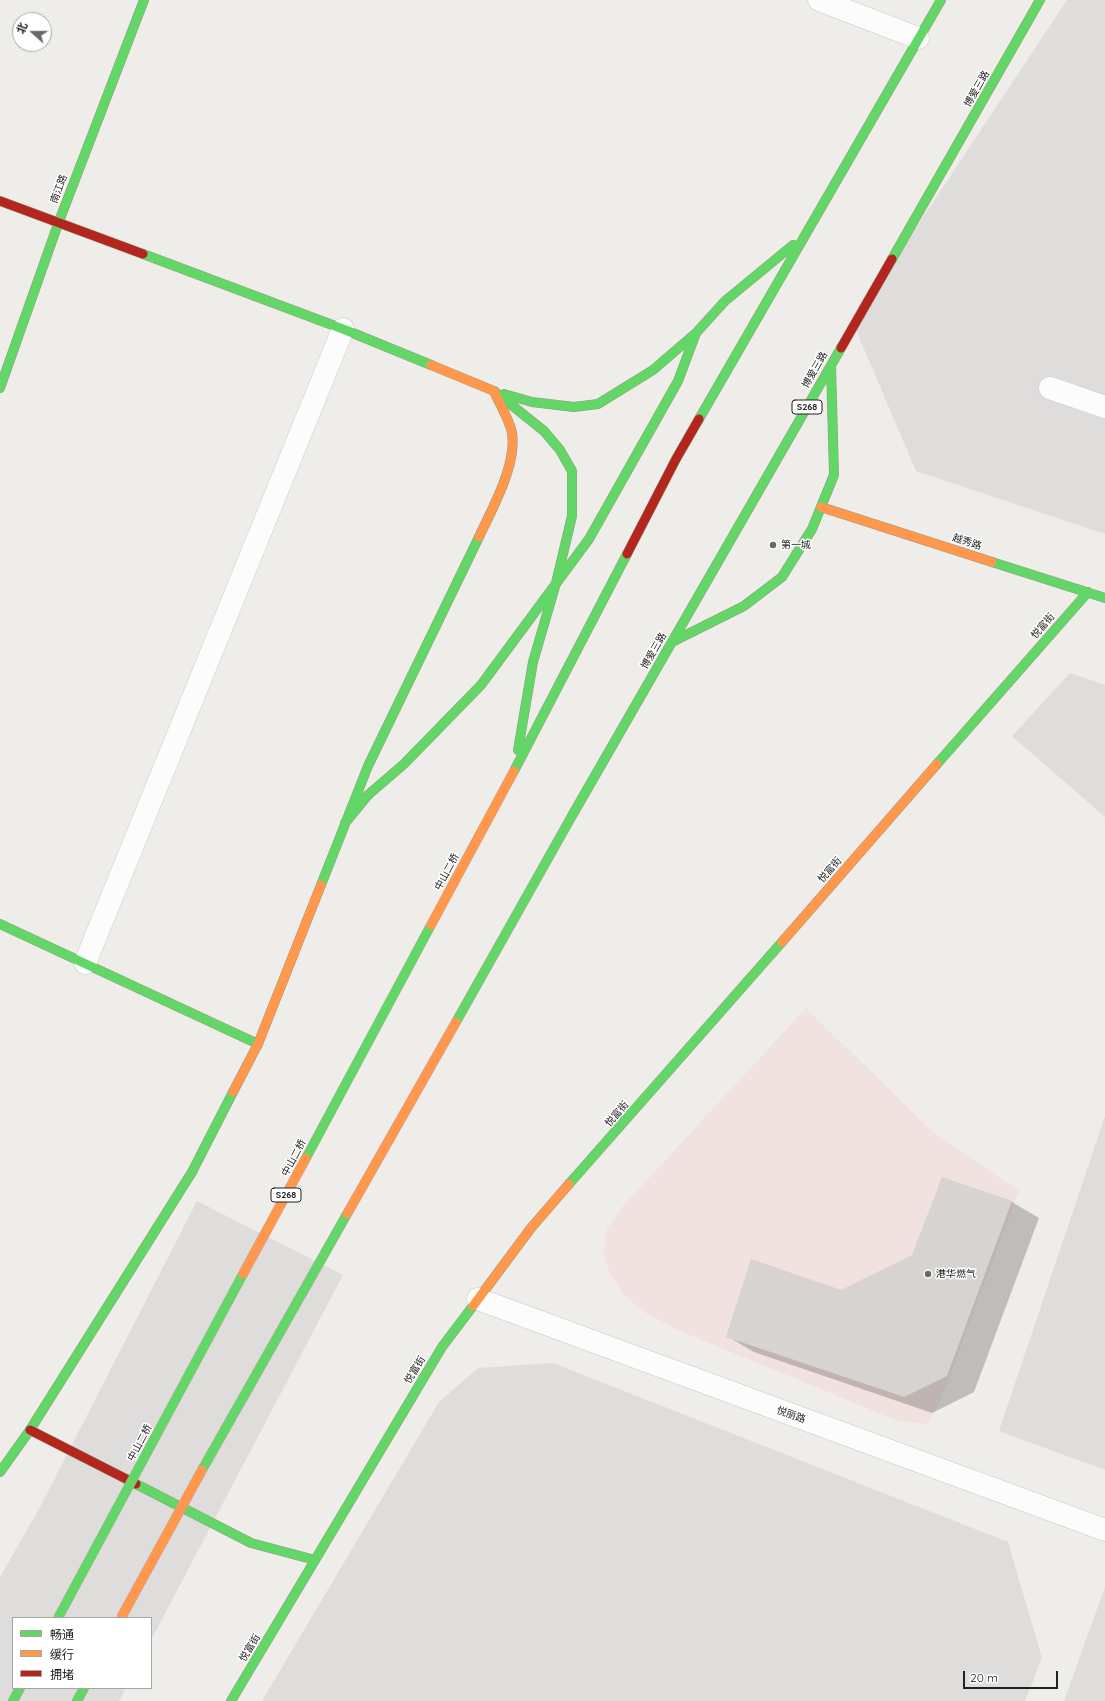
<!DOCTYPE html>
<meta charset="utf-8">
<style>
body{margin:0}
#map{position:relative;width:1105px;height:1701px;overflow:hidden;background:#efede9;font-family:Quicksand,"Noto Sans SC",sans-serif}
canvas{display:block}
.legend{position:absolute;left:12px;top:1617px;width:140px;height:72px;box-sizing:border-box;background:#fff;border:1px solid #a6a6a6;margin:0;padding:5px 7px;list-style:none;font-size:12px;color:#212121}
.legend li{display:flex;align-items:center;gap:8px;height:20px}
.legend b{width:20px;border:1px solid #a6a6a6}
.north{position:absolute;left:12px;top:12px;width:40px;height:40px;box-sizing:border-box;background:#fff;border:1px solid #a6a6a6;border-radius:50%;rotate:291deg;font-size:11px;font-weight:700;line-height:16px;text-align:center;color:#212121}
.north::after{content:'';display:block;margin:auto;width:14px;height:18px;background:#696867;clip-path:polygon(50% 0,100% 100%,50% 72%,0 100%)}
.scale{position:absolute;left:963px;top:1671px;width:95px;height:18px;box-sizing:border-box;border:2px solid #212121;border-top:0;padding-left:5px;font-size:12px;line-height:14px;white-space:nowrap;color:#212121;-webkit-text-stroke:3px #fff;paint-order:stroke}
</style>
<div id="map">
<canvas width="1105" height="1701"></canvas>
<ul class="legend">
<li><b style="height:5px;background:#63d668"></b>畅通</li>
<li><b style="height:5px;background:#ff974d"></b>缓行</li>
<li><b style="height:5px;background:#b3261e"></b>拥堵</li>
</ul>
<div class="north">北</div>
<div class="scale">20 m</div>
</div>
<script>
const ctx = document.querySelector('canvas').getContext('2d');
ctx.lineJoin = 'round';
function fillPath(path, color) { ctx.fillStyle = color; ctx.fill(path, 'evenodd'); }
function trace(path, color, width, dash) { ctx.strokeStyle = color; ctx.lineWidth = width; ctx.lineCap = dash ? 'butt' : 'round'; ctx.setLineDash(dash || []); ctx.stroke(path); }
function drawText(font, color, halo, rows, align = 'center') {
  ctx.font = font + ' Quicksand,"Noto Sans SC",sans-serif'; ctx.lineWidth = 3; ctx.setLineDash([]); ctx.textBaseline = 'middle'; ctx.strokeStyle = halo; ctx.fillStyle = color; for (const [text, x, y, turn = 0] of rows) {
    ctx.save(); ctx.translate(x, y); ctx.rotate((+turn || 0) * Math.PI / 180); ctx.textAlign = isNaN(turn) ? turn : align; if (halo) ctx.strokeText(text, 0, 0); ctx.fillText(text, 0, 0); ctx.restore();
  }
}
fillPath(new Path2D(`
 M1067 0H1105V534L916 471 853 323Z
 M1070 673 1105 685V817L1012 736Z
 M1105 1116V1470L999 1431Z
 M553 1363 1008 1542 1042 1658 1025 1701H262L439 1402 478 1368Z
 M1105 1587V1701H1064Z`), '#dedddb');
fillPath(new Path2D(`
 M806 1008 934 1133 1019 1191 939 1404 927 1424 898 1421 680 1331 644 1312 623 1294 610 1274 604 1252 607 1229 623 1206Z`), '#f1e1df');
fillPath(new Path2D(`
 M197 1201 343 1275 151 1640V1618H13V1688H126L119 1701H0V1577L39 1509Z`), '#dedddc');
fillPath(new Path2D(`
 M942 1179 1012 1202 1039 1218 974 1392 932 1413 754 1352 727 1336 841 1291 913 1256Z`), '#0003');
fillPath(new Path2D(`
 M942 1177 1012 1201 947 1376 904 1397 726 1337 751 1259 841 1290 912 1255Z`), '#d6d3d0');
const street = new Path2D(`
 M819 0 918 38
 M1050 388 1105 407
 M85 963 343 329
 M478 1299 1105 1530`);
const fast = new Path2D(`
 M143 254 343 329 431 365
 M892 259 1040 0
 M0 388 58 224 144 0
 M494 391 544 431 560 450 572 471V516L556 583 533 662 518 750
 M504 394 532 402 574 407 598 404 653 370 696 333 725 301 793 245
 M699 419 941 0
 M992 562 1105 598
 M672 642 744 606 782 577 812 529 834 475 831 366
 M937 764 1088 592
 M514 771 627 554
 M573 814 841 348
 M345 823 368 795 404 764 481 685 589 539 678 381 696 333
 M321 885 368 766 479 537
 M0 924 258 1044
 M569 1184 782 942
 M0 1472 30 1430 192 1172 233 1092
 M136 1484 251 1543 315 1560
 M13 1701 20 1688
 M77 1701 84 1688
 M231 1701 442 1347 473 1306`);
const slow = new Path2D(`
 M431 365 494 391C499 403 510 421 512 433 517 465 492 509 479 537
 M821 507 992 562
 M782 942 937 764
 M233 1092 258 1044 321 885
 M473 1306 531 1228 569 1184`);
const jam = new Path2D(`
 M0 201 143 254
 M841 348 892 259
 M627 554 676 459 699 419
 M30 1430 136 1484`);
trace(street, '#c8c7c5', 23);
trace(fast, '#979980', 10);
trace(slow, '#979980', 10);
trace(jam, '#979980', 10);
trace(street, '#fdfcfc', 22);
trace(fast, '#63d668', 9);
trace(slow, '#ff974d', 9);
trace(jam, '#b3261e', 9);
const fastBridge = new Path2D(`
 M456 1022 573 814
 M306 1158 431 925
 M202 1470 347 1214
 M58 1618 243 1274`);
const slowBridge = new Path2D(`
 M431 925 514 771
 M347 1214 456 1022
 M243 1274 306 1158
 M121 1618 202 1470`);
trace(fastBridge, '#c5a0a9', 10, []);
trace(slowBridge, '#c5a0a9', 10, []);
trace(fastBridge, '#63d668', 9);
trace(slowBridge, '#ff974d', 9);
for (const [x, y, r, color] of [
 [773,545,4,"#696867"],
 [928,1274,4,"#696867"]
]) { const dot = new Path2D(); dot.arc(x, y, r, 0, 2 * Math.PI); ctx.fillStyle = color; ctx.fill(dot); trace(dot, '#fff', 1.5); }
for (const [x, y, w] of [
 [807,407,30],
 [286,1195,30]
]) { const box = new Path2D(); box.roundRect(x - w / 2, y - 7, w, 14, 3); ctx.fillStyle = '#fff'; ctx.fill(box); trace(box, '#212121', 1); }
drawText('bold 9px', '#212121', null, [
 ["S268",807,407],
 ["S268",286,1195]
]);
drawText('10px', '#212121', '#fff', [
 ["博爱三路",977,89,-60],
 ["南江路",59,189,-69],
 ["博爱三路",815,370,-60],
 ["越秀路",967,542,18],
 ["悦富街",1043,626,-49],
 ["博爱三路",654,651,-60],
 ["悦富街",830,870,-49],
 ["中山二桥",447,872,-62],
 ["悦富街",617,1114,-49],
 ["中山二桥",294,1158,-62],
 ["悦富街",415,1370,-59],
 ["悦丽路",791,1415,20],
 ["中山二桥",140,1443,-62],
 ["悦富街",250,1648,-59]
]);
drawText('10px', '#212121', '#fff', [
 ["第一城",781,545],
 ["港华燃气",936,1274]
], 'left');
</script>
